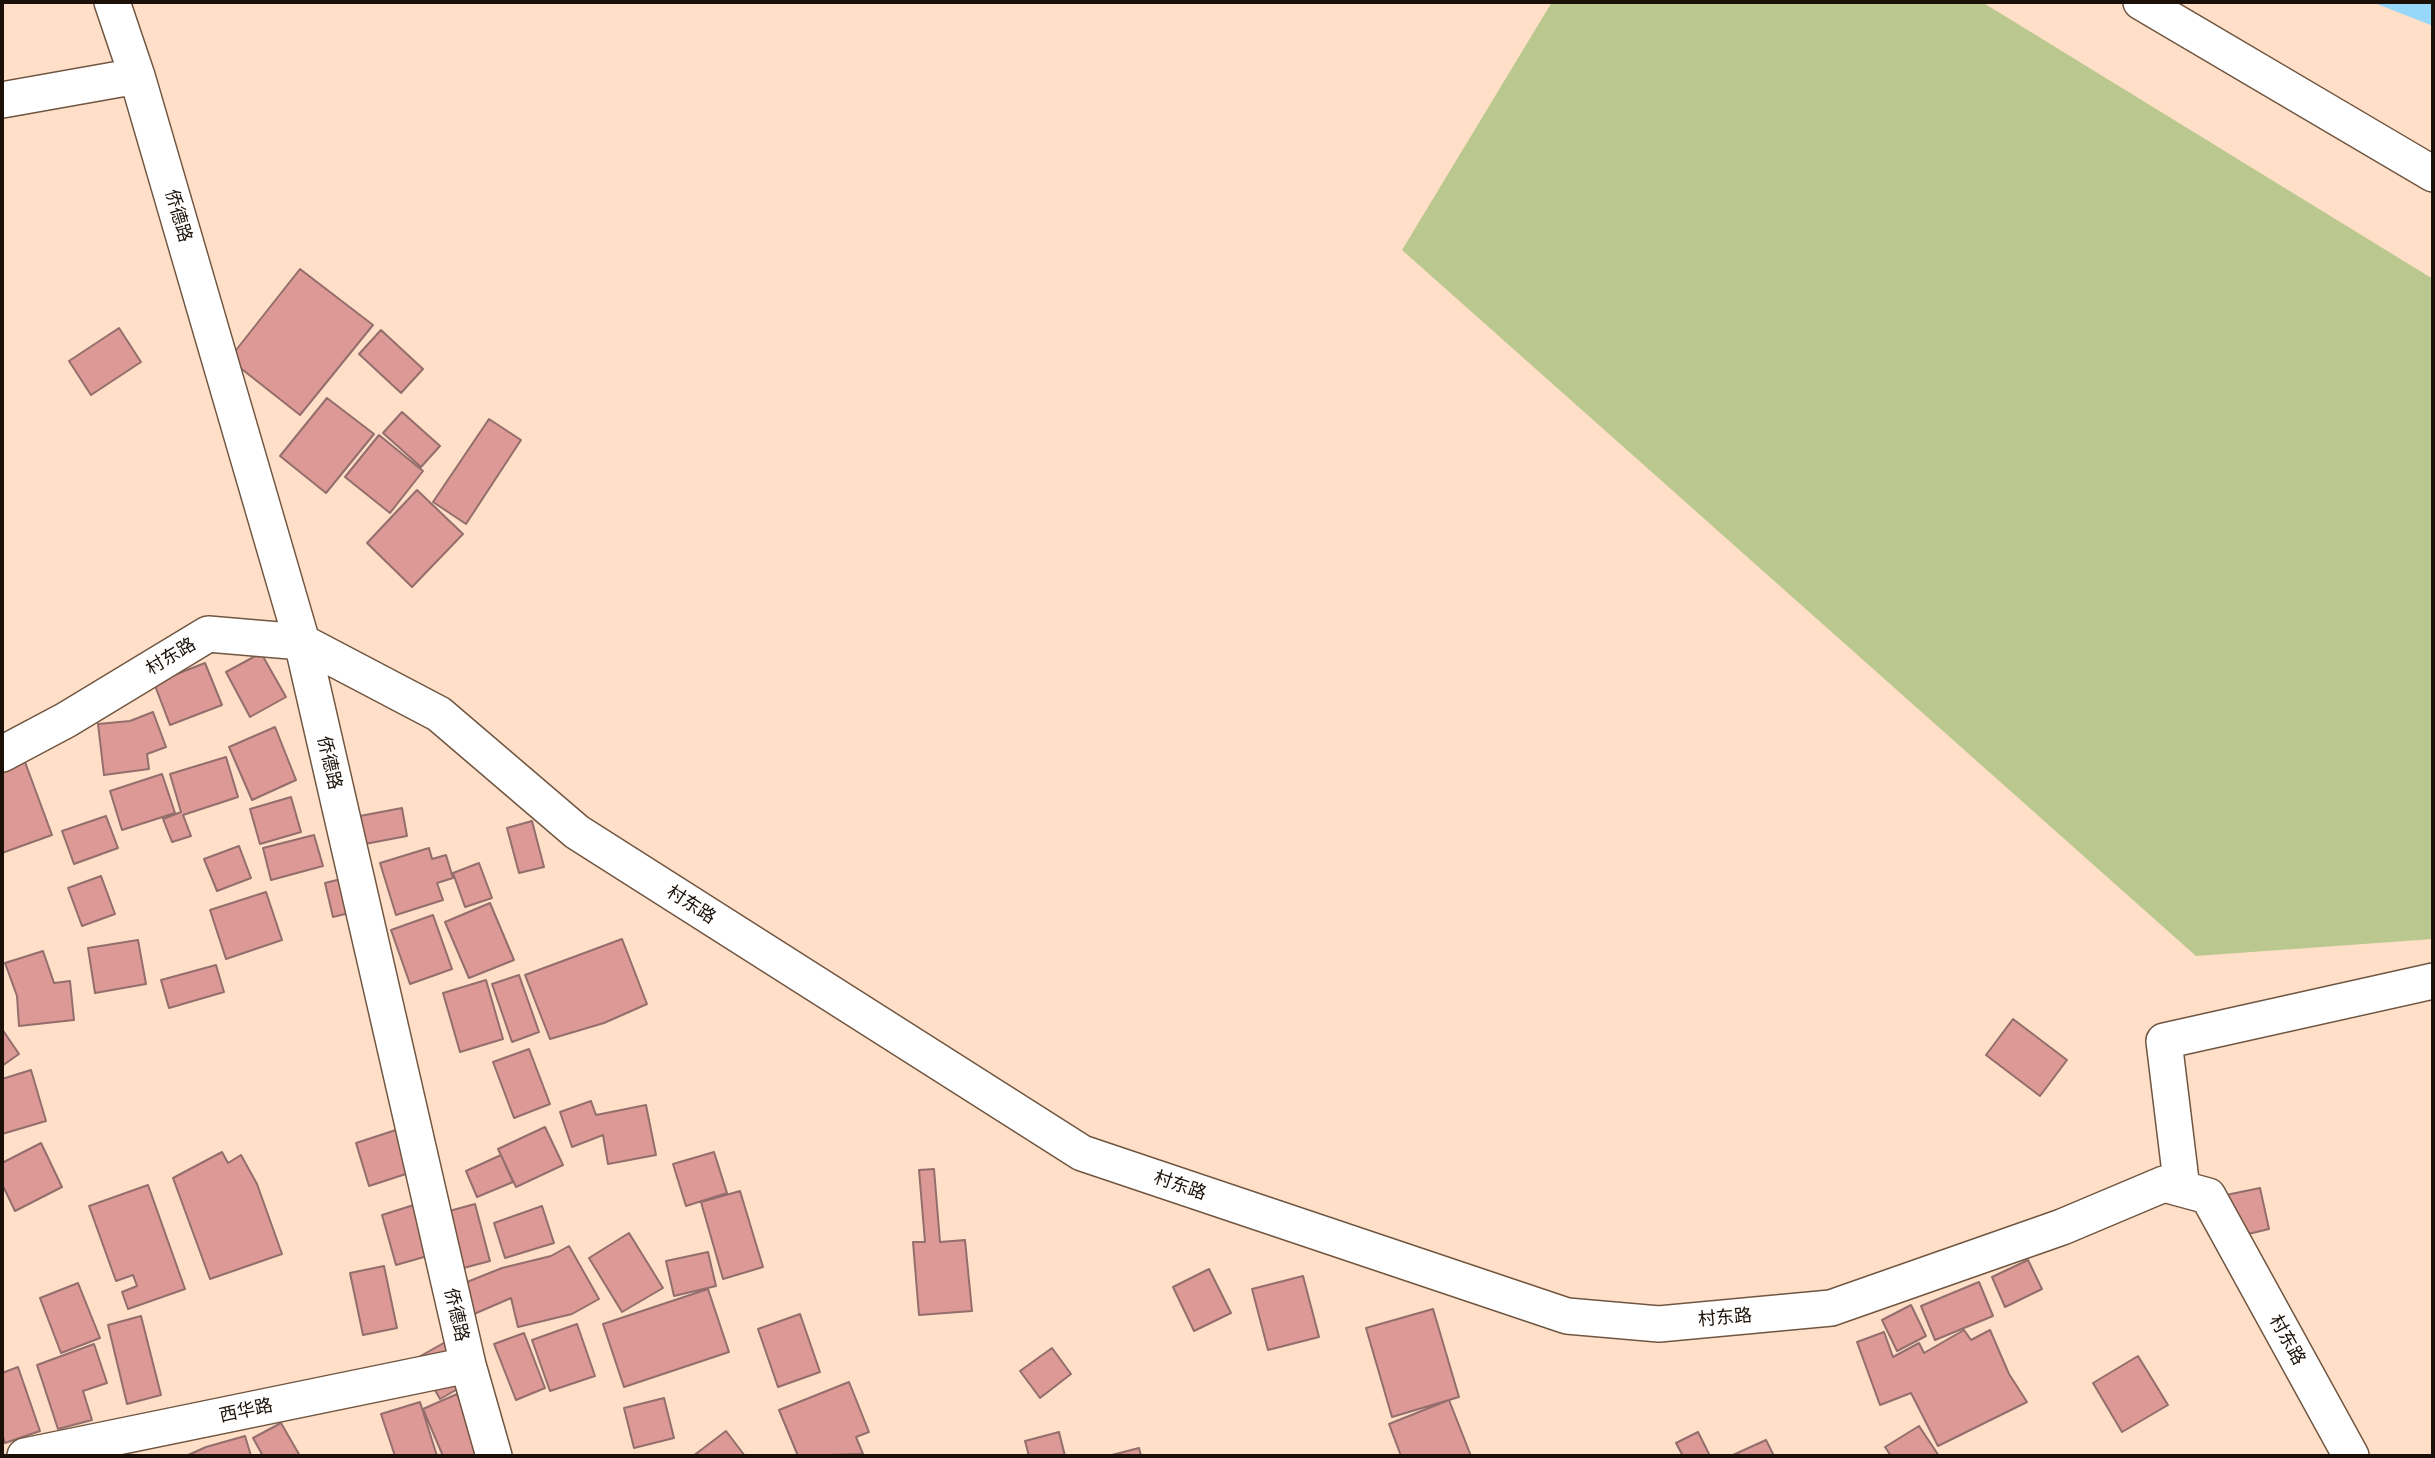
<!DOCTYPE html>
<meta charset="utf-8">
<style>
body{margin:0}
#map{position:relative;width:2435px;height:1458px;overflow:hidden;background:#ffdfc7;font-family:"IBM Plex Sans",sans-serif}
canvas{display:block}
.frame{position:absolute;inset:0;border:4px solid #1a1007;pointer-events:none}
</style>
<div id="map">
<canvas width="2435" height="1458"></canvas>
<div class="frame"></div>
</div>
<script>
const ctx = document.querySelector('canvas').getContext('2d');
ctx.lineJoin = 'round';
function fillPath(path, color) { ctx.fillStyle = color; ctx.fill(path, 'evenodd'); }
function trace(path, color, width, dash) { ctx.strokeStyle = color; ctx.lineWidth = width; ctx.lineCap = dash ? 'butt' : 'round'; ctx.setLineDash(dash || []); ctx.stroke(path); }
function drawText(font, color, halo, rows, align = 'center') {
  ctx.font = font + ' "IBM Plex Sans","Noto Sans SC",sans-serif'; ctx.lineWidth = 5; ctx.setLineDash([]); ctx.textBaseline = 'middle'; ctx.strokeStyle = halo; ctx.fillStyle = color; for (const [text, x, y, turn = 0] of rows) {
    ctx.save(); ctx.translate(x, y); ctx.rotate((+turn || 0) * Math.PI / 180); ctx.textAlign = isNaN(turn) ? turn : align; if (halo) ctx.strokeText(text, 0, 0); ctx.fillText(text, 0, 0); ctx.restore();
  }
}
fillPath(new Path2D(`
 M1552 2H1982L2433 279V939L2196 956 1402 250Z`), '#bac88f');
fillPath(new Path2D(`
 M2372 2H2433V26Z`), '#97d7fa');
const building = new Path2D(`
 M300 269 373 325 300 415 229 359Z
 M119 328 141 362 91 395 69 361Z
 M381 330 423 369 401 393 359 354Z
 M327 398 374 434 326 493 280 456Z
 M402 412 440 446 421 467 383 433Z
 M489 419 521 440 466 524 433 502Z
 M379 435 423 471 390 513 345 477Z
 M417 490 463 534 412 587 367 543Z
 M261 653 286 697 250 717 226 672Z
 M205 663 222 705 170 725 154 683Z
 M153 712 166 747 147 754 149 769 104 775 98 724 130 721Z
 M275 727 296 780 252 800 229 747Z
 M226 757 238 797 183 815 191 836 172 842 163 819 181 812 170 774Z
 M25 762 52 835 2 853V771Z
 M162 774 175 813 122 830 110 791Z
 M291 797 301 832 260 844 250 809Z
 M402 808 407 836 365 844 360 816Z
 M106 816 118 848 74 864 62 831Z
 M532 821 544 867 519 873 507 828Z
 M314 835 323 866 271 880 263 848Z
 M239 846 251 878 217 891 204 859Z
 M429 848 432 859 446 855 453 878 437 883 443 900 396 915 380 863Z
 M479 863 492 898 465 907 453 873Z
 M101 876 115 914 82 926 68 888Z
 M349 877 357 911 333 917 325 883Z
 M266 892 282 940 226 959 210 910Z
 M490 903 514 960 469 978 445 922Z
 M433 915 452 969 410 984 391 930Z
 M622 939 647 1004 604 1023 550 1039 525 975Z
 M138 940 146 984 95 993 88 948Z
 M43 951 54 983 70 981 74 1020 19 1026 17 996 5 963Z
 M216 965 224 992 169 1008 161 980Z
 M519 975 539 1032 512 1042 492 984Z
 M486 980 503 1039 460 1052 443 993Z
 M2013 1019 2067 1060 2040 1096 1986 1055Z
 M2 1029 19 1054 2 1066Z
 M529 1049 550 1104 514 1118 493 1062Z
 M31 1070 46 1121 2 1134V1079Z
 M591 1101 596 1115 646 1105 656 1155 608 1164 603 1135 572 1147 560 1112Z
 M545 1127 563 1165 516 1187 498 1149Z
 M399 1129 412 1172 369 1186 356 1143Z
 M41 1143 62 1187 15 1211 2 1184V1163Z
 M222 1152 228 1163 241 1155 257 1184 282 1254 210 1279 173 1178Z
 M714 1152 727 1193 686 1206 673 1164Z
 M501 1155 513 1182 477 1197 466 1171Z
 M934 1169 940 1242 965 1240 972 1311 919 1315 913 1242H925L919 1170Z
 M148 1185 185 1289 128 1309 122 1292 137 1286 133 1275 116 1281 89 1206Z
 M2260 1188 2269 1229 2236 1237 2226 1195Z
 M740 1191 763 1267 723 1279 701 1202Z
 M417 1204 431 1255 396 1265 382 1215Z
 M475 1204 490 1261 452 1271 438 1214Z
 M542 1206 554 1243 505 1258 494 1223Z
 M629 1233 663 1288 622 1312 589 1258Z
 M569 1246 599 1299 572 1314 518 1327 511 1298 474 1314 462 1284 502 1268 551 1256Z
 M708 1252 716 1286 674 1296 666 1261Z
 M2028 1260 2042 1289 2005 1307 1992 1277Z
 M384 1266 397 1328 363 1335 350 1273Z
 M1209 1269 1231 1313 1194 1331 1173 1287Z
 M1303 1276 1319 1337 1268 1350 1252 1289Z
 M1979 1282 1993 1316 1935 1340 1921 1306Z
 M78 1283 100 1338 61 1353 40 1298Z
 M708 1289 729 1352 624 1387 603 1324Z
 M1911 1305 1926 1336 1897 1351 1882 1320Z
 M1433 1309 1459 1397 1392 1417 1366 1328Z
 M800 1314 820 1372 778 1387 758 1329Z
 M141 1316 161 1395 127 1404 108 1325Z
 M577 1324 595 1376 550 1391 532 1340Z
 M1964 1330 1971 1340 1990 1330 2009 1374 2027 1402 1938 1446 1911 1393 1880 1405 1857 1342 1884 1332 1893 1357 1919 1343 1924 1353Z
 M524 1333 545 1388 516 1400 494 1344Z
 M449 1340 472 1381 440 1399 417 1358Z
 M94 1344 107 1383 83 1391 92 1420 58 1429 37 1365Z
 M1052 1348 1071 1374 1040 1398 1020 1371Z
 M2138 1356 2168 1405 2122 1432 2093 1383Z
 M18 1367 40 1431 5 1443 2 1434V1373Z
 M849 1382 869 1432 856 1437 863 1454 798 1456 779 1410Z
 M457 1394 482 1454 478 1456H443L423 1409Z
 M664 1398 674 1438 634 1448 624 1408Z
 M1449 1400 1471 1456H1401L1389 1424Z
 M420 1402 437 1456H395L381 1414Z
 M281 1423 300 1456H263L253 1438Z
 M1919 1426 1939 1456H1891L1885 1447Z
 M726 1431 745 1456H693Z
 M1059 1432 1065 1456H1029L1025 1441Z
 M1698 1432 1710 1456H1683L1676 1443Z
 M245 1436 251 1456H186L206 1447Z
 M1766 1440 1774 1456H1734L1733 1455Z
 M1139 1448 1141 1456H1112V1455Z`);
fillPath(building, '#dc9995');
trace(building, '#936e6c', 2);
const street = new Path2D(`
 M112 2 137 76 302 642 468 1365 494 1456
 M2141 2 2433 174
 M2 100 137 76
 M2 754 66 720 208 634 302 642 439 714 577 832 1082 1153 1567 1316 1659 1324 1831 1308 2062 1227 2164 1184 2208 1196 2351 1456
 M2182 1189 2164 1041 2433 981
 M25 1456 468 1365`);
trace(street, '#705641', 38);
trace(street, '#fff', 35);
drawText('18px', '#1a1007', '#fff', [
 ["侨德路",178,216,74],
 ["村东路",171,657,-31],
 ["侨德路",329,763,77],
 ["村东路",691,905,33],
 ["村东路",1180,1186,19],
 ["侨德路",456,1315,77],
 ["村东路",1725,1318,-5],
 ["村东路",2287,1340,61],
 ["西华路",246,1411,-12]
]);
</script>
